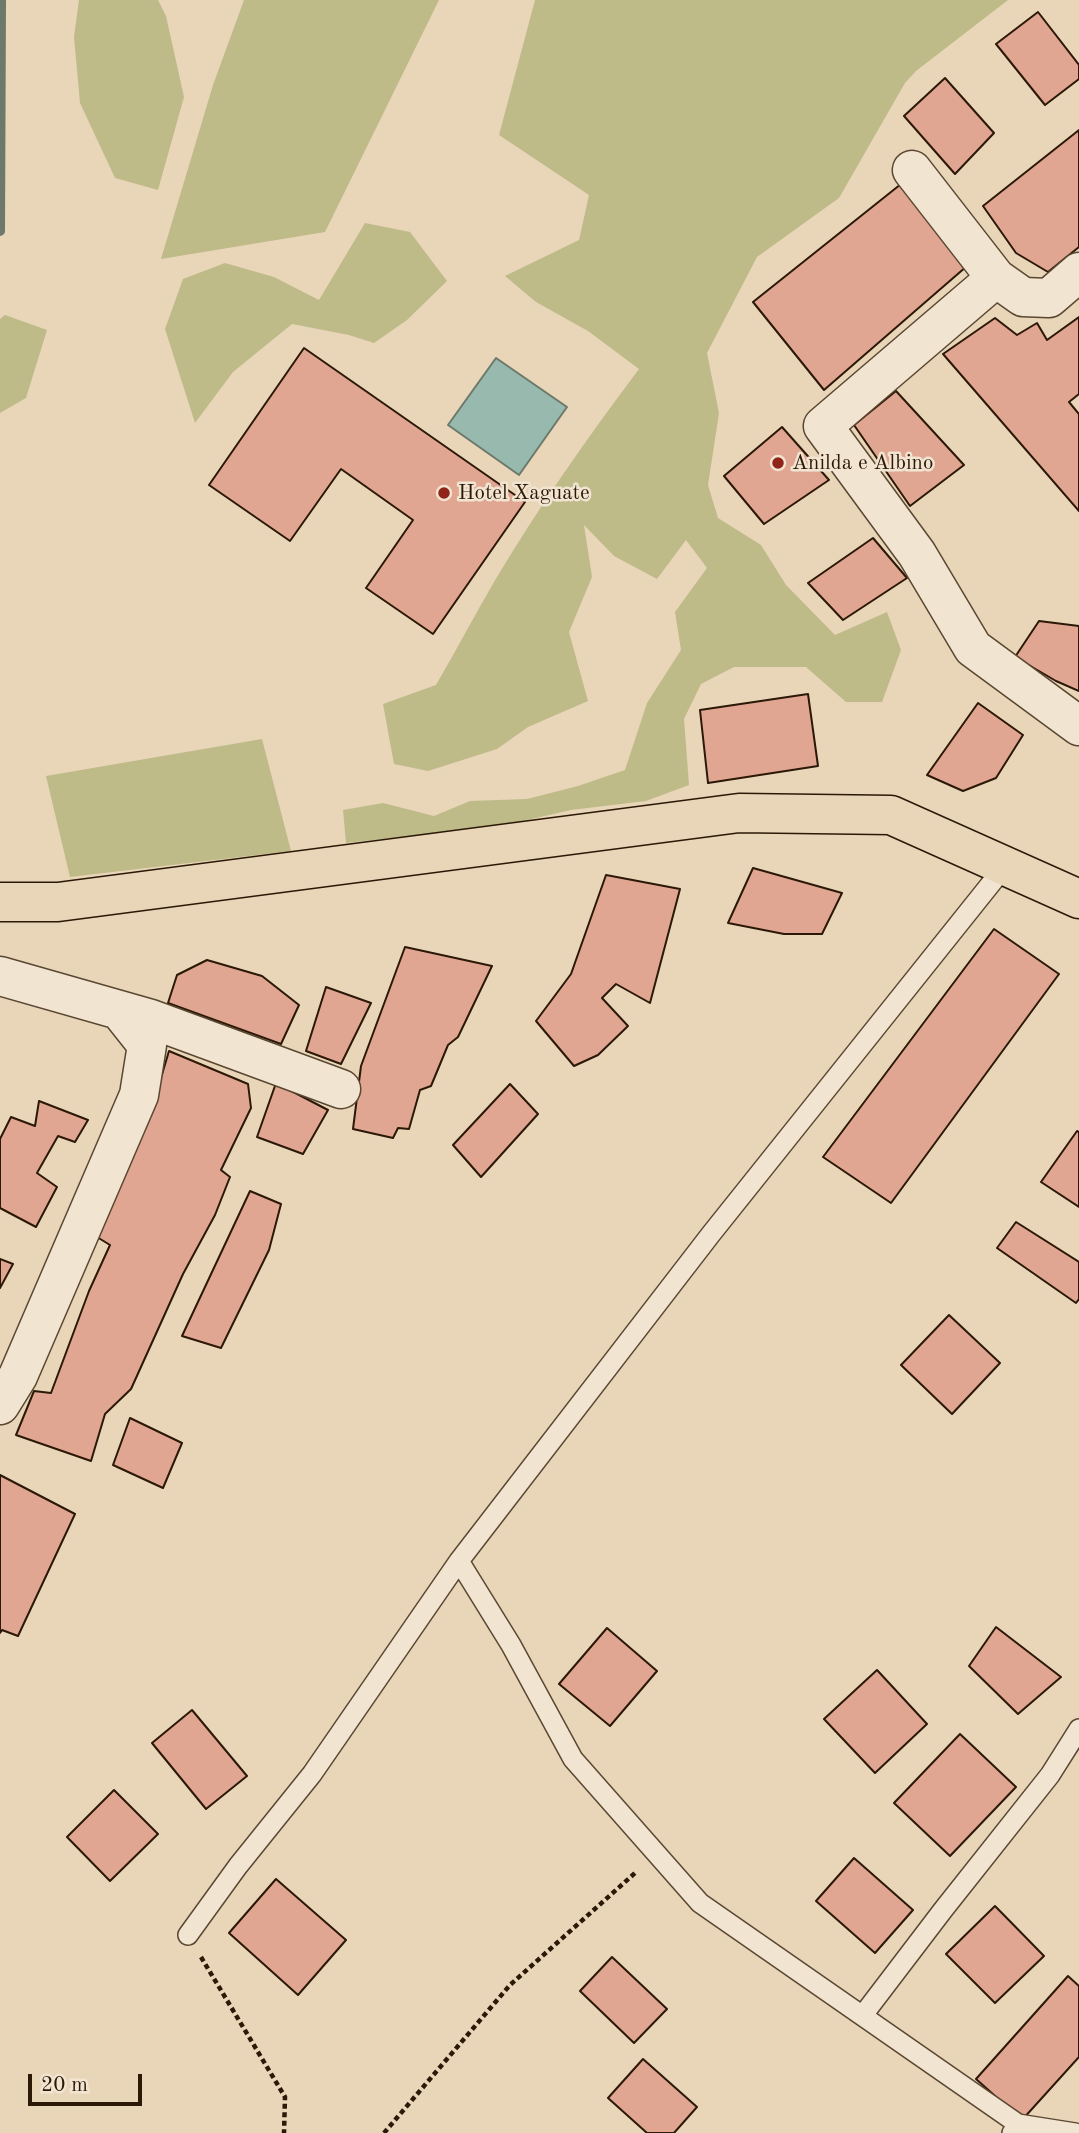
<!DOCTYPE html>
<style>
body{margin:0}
#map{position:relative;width:1079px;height:2133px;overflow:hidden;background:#e9d5b8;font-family:"Old Standard TT",serif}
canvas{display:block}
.scale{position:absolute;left:28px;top:2074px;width:114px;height:32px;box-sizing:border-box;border:4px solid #2b1806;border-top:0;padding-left:9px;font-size:21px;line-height:24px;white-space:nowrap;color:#2b1806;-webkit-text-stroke:5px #f1e4d1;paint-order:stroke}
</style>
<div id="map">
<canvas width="1079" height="2133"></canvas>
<div class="scale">20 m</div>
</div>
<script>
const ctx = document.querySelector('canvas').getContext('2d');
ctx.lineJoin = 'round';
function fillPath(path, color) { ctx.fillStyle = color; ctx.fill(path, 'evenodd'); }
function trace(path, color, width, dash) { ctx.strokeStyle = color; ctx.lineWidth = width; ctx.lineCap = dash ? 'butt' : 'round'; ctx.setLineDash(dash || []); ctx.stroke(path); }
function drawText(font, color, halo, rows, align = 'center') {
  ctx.font = font + ' "Old Standard TT",serif'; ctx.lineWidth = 5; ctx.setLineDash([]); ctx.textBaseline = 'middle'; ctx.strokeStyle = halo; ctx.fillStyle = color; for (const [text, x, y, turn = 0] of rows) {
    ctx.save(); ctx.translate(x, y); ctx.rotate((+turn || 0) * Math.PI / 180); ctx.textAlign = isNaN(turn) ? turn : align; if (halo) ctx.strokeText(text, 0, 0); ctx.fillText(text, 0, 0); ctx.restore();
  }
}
fillPath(new Path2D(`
 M79 0H158L166 16 184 97 158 190 115 178 80 103 74 37Z
 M244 0H439L325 232 161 259 213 85Z
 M535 0H1008L916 71 905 83 839 198 757 257 707 353 719 413 708 485 718 518 761 545 786 585 835 635 887 612 901 650 882 702H846L806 667H734L701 684 684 719 689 785 646 801 571 810 501 826 346 843 343 810 383 803 434 816 470 801 527 799 578 786 625 770 647 703 681 650 675 612 707 568 686 540 657 579 614 556 584 525 592 577 569 632 588 701 528 727 497 749 428 771 394 764 383 704 436 685C456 651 474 616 494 582 538 508 587 438 639 369L588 331 536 302 505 276 579 240 589 195 499 135Z
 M365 223 410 232 447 281 407 320 374 343 349 335 292 324 233 372 195 423 165 329 183 279 225 263 274 277 319 300Z
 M5 315 47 330 26 398 0 413V319Z
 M262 739 291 851 70 877 46 776Z`), '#bebb89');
const water = new Path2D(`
 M496 358 567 407 519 475 448 425Z`);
fillPath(water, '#97b9ae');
trace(water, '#6c796b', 2);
trace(new Path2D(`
 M0 231 1 0`), '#6c796b', 10);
const building = new Path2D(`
 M1038 12 1079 65V79L1045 105 996 44Z
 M945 78 994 133 955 174 904 116Z
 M1079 130V247L1048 272 1016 253 983 206Z
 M901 184 967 266 824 390 753 302Z
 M1079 317V394L1069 402 1079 414V511L943 354 995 318 1017 335 1037 323 1047 340Z
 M304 348 525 502 433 634 366 588 413 520 341 469 290 541 209 485Z
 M896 391 964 465 910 506 854 425Z
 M782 427 829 480 764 524 724 476Z
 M873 538 907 578 843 620 808 583Z
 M1039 621 1079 626V691L1056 681 1015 657Z
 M808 694 818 766 708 783 700 710Z
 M978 703 1023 735 996 778 963 791 927 775Z
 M753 868 842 893 822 934H784L728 923Z
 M606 875 680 889 650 1003 616 984 602 998 628 1026 598 1055 574 1066 536 1021 571 974Z
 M994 929 1059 974 891 1203 823 1157Z
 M405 947 492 966 458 1037 448 1045 431 1086 420 1090 409 1129 398 1128 393 1138 353 1129 361 1066Z
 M207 960 262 976 299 1005 281 1044 168 1003 177 975Z
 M326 987 371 1003 341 1064 306 1051Z
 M169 1051 248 1084 251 1108 221 1170 230 1177 215 1215 183 1274 131 1389 105 1414 91 1461 16 1435 34 1391 51 1393 89 1291 110 1245 97 1237 152 1108Z
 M276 1083 328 1110 303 1154 257 1137Z
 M510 1084 538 1114 481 1177 453 1145Z
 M39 1101 88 1120 75 1142 58 1136 37 1173 57 1187 36 1227 0 1208V1139L11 1117 35 1126Z
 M1077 1131 1079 1132V1207L1041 1182Z
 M250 1191 281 1204 269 1250 221 1348 182 1336Z
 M1016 1222 1079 1262V1299L1076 1303 997 1248Z
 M0 1259 13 1264 0 1288Z
 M949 1315 1000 1363 952 1414 901 1365Z
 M130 1418 182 1443 163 1488 113 1465Z
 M0 1475 75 1514 18 1636 2 1630 0 1633Z
 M996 1627 1061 1677 1018 1714 969 1666Z
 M607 1628 657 1671 610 1726 559 1684Z
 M877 1670 927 1724 875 1773 824 1719Z
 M192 1710 247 1776 206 1809 152 1743Z
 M960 1734 1016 1787 950 1856 894 1803Z
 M114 1790 158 1834 110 1881 67 1837Z
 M854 1858 913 1910 875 1953 816 1901Z
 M276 1879 346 1940 298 1995 229 1933Z
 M995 1906 1044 1956 995 2003 946 1954Z
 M612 1957 667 2009 634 2043 580 1991Z
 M1068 1976 1079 1986V2057L1022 2120 976 2079Z
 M643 2059 697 2107 674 2133H647L608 2098Z`);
fillPath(building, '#e0a691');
trace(building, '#2b1806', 2);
const lane = new Path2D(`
 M1005 866 711 1234 459 1561 511 1645 573 1759 700 1903 1018 2124 1012 2133
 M188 1935 238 1866 312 1774 459 1561
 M863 2015 943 1910 1050 1775 1079 1729
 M1018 2124 1075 2133`);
const street = new Path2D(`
 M912 170 996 278
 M1079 272 1049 298 1023 297 996 278 823 426 917 554 973 648 1079 726
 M0 976 151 1019 341 1089
 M0 1405 18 1376 139 1095 147 1045 120 1011`);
const primary = new Path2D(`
 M0 902H58L739 813 891 815 1079 899`);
trace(lane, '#5a4732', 22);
trace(street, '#5a4732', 41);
trace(primary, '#2b1806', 41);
trace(new Path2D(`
 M201 1957 285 2097 284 2133
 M384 2133 510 1985 635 1873`), '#2b1806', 4.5, [5, 3.5]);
trace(lane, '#f1e4d1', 19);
trace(street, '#f1e4d1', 38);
trace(primary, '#e9d5b8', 38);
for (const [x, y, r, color] of [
 [778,463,7,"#8f2418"],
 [444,493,7,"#8f2418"]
]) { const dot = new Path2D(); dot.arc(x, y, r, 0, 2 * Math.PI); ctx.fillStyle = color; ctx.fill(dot); trace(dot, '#f1e4d1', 2.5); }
drawText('21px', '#2b1806', '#f1e4d1', [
 ["Anilda e Albino",792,463],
 ["Hotel Xaguate",458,493]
], 'left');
</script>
